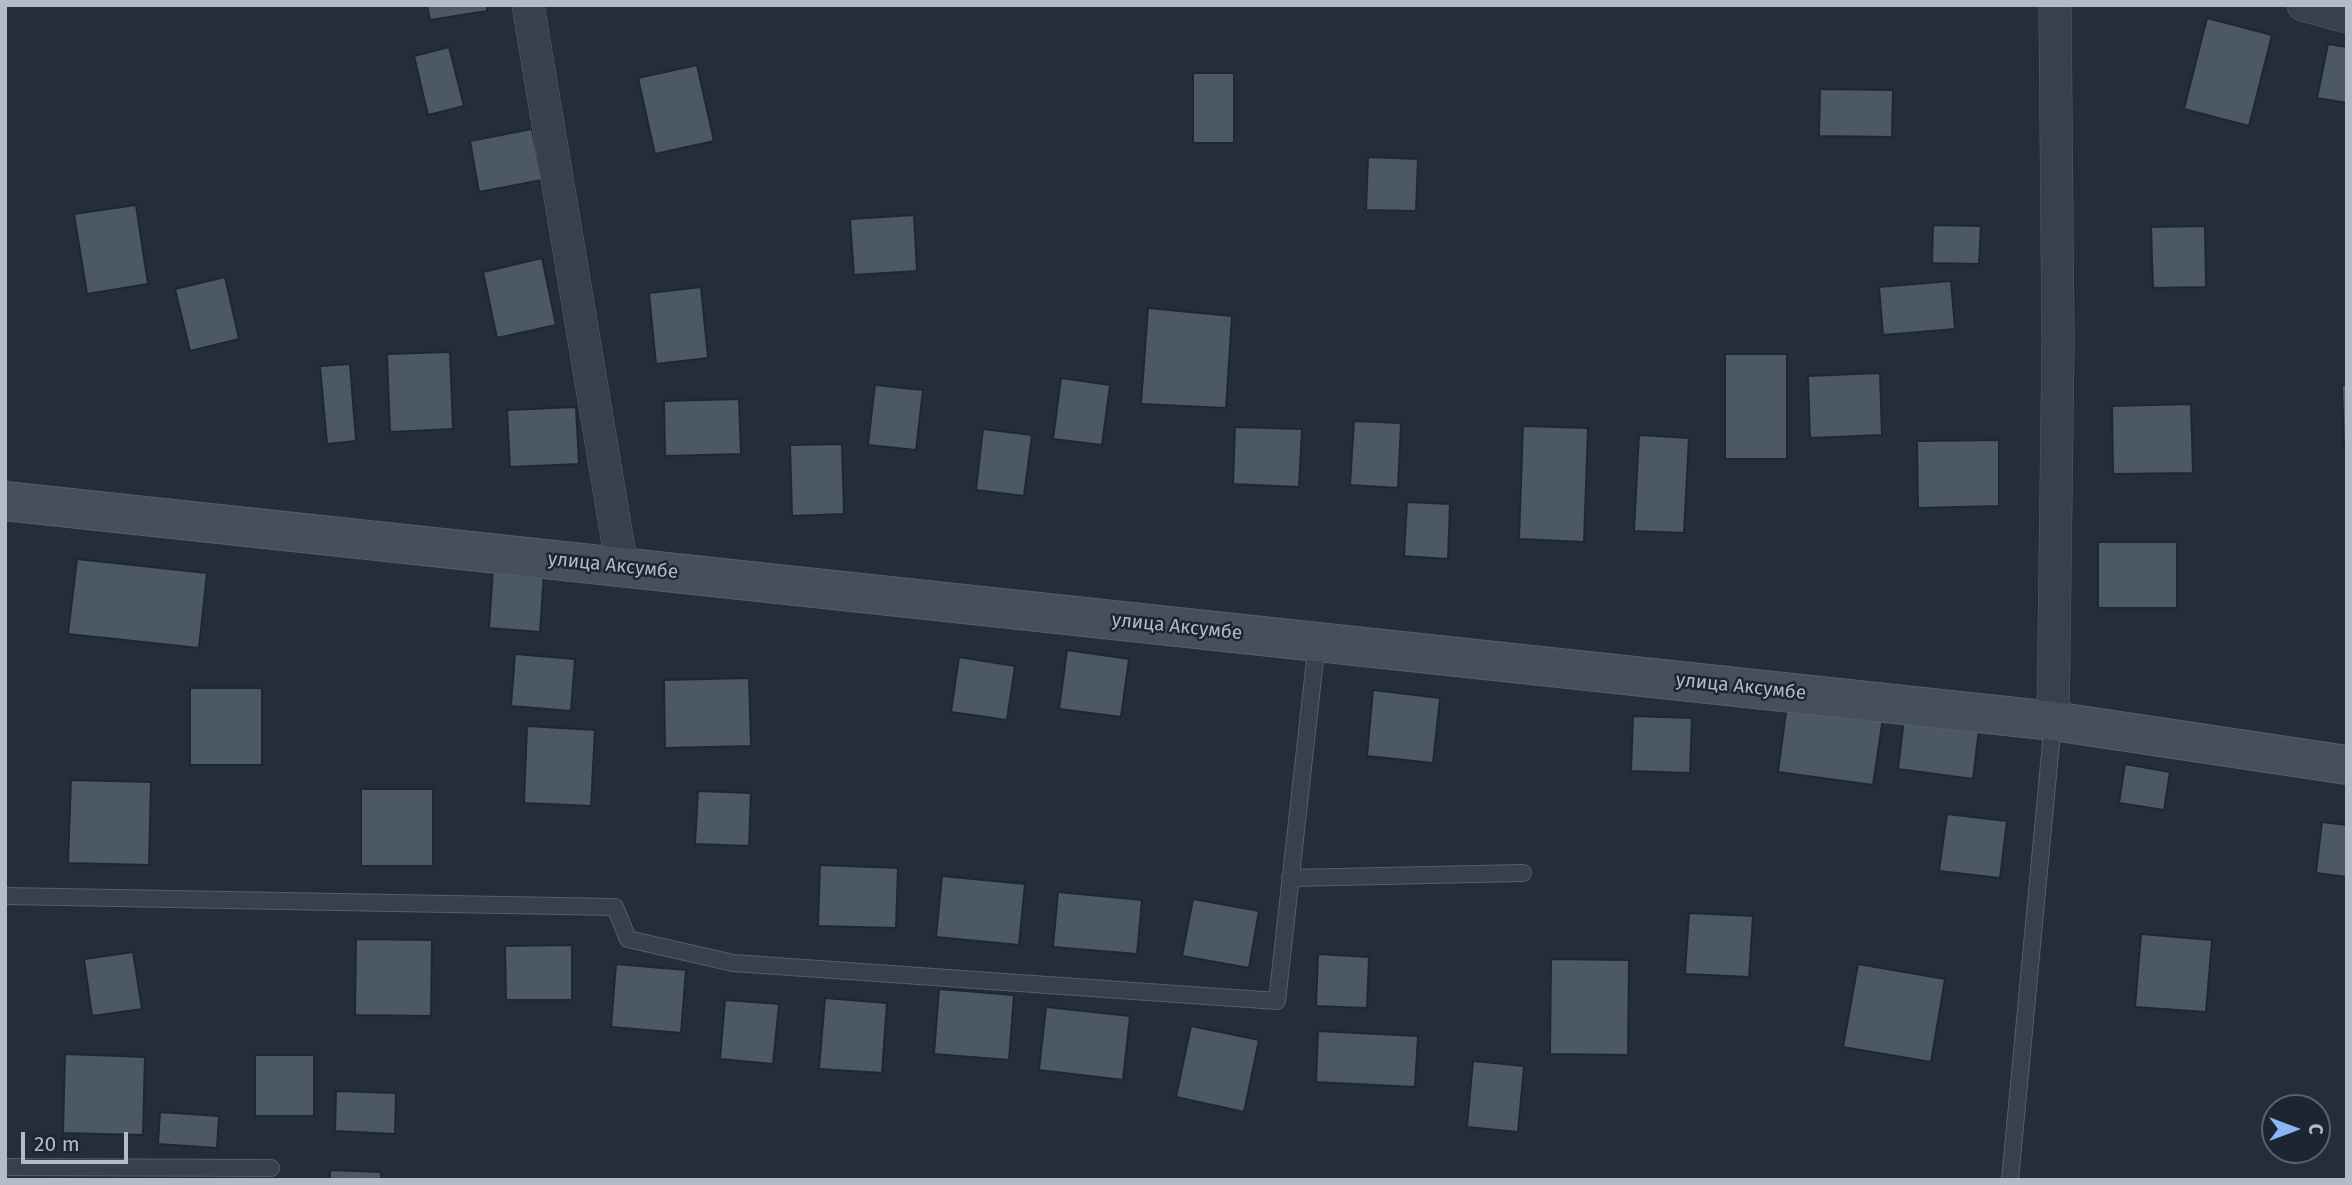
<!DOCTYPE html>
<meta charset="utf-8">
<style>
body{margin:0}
#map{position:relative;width:2352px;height:1185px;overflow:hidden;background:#242e3b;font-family:"Fira Sans",sans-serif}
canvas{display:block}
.frame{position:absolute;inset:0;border:7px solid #b3bbc7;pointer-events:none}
.north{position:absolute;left:2261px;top:1094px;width:70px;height:70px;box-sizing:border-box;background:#1d2530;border:2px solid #59616c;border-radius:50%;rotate:90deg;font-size:19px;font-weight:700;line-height:28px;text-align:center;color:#b3bbc7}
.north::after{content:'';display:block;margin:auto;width:24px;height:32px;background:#8bb6f3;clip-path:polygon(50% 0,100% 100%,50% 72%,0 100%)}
.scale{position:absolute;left:21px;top:1132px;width:107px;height:32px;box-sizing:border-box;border:4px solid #b3bbc7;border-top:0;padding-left:9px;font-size:21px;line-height:24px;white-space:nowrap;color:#b3bbc7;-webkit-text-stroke:5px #1d2530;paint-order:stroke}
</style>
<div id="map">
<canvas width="2352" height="1185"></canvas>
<div class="frame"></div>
<div class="north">С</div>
<div class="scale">20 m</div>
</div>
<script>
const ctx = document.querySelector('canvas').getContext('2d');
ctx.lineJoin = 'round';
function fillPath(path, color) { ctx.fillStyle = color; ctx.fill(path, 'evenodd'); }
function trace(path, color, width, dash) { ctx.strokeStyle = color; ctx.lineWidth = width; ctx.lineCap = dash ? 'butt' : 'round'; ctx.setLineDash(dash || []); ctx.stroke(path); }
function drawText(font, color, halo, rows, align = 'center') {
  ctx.font = font + ' "Fira Sans",sans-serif'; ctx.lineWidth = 5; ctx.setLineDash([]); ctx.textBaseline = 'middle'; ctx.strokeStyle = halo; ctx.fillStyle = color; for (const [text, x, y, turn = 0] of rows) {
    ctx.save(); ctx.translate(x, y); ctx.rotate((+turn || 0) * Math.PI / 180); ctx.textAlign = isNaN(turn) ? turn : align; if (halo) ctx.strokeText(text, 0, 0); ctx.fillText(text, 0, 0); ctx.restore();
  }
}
const building = new Path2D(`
 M427 5H487V11L430 20Z
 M2207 18 2272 35 2249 126 2184 109Z
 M2328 44 2347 47V103L2317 98Z
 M449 47 464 106 428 115 414 56Z
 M697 65 714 141 655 154 638 78Z
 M1193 73H1234V143H1193Z
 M1820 89 1893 90 1892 137 1819 136Z
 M532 129 542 180 479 192 470 141Z
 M1368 157 1418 159 1416 211 1366 210Z
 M136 205 148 284 87 294 74 214Z
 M914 215 917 271 854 275 850 219Z
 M1933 225 1981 226 1979 264 1932 263Z
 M2205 226 2206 287 2153 288 2151 227Z
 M542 258 556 325 497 338 483 272Z
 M225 277 239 339 190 351 175 289Z
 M1951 281 1955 329 1883 335 1879 287Z
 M701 287 708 358 656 364 649 293Z
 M1148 308 1232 316 1226 408 1141 404Z
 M450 352 453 429 390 432 387 354Z
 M1725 354H1787V459H1725Z
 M350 364 356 441 327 444 320 366Z
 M1880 373 1882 435 1810 438 1808 376Z
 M1061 378 1110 385 1102 445 1053 439Z
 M875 385 923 390 916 450 868 445Z
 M2342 385H2347V447H2344Z
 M739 399 741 454 665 456 664 401Z
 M2191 404 2193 473 2113 474 2112 406Z
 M576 407 579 464 510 467 507 410Z
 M1354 421 1401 423 1398 488 1350 485Z
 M1523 426 1588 428 1584 542 1519 539Z
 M1235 427 1302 429 1299 487 1233 484Z
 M983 429 1032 435 1024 496 976 490Z
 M1639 435 1689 438 1684 533 1634 531Z
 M1999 440V506L1918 508 1917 441Z
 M842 444 844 514 792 516 790 445Z
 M1407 502 1450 504 1448 559 1404 556Z
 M2098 542H2177V608H2098Z
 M77 559 207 573 199 648 68 634Z
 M493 570 544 574 540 632 489 628Z
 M1067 650 1129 659 1121 717 1059 709Z
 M515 654 575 659 571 711 511 706Z
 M959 657 1015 666 1007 720 951 712Z
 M749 678 751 746 665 748 664 680Z
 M190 688H262V765H190Z
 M1373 690 1440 698 1433 763 1367 756Z
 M1787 705 1883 718 1873 785 1778 772Z
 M1633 716 1692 718 1690 773 1631 771Z
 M1904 719 1979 729 1973 779 1898 769Z
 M527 726 595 730 591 806 524 803Z
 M2125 764 2170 772 2164 810 2119 803Z
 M71 780 151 782 149 865 68 863Z
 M361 789H433V866H361Z
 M698 791 751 793 749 846 695 844Z
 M1947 814 2007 821 2000 878 1939 871Z
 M2322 822 2347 825V877L2316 873Z
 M820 865 898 868 896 928 818 926Z
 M942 876 1025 884 1019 945 936 937Z
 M1058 892 1142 900 1137 954 1053 947Z
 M1193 899 1259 911 1249 968 1182 956Z
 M1689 913 1753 916 1749 977 1685 974Z
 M2141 934 2212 940 2206 1012 2135 1007Z
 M356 939 432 940 431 1016 355 1015Z
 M572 945V1000H506L505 946Z
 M133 952 142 1009 92 1016 84 959Z
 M1318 954 1369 957 1367 1008 1316 1006Z
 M1551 959 1629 960 1628 1055 1550 1054Z
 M616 964 686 970 681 1033 611 1027Z
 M1858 964 1945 979 1931 1062 1843 1047Z
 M939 989 1014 995 1009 1060 934 1054Z
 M825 998 887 1003 882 1073 819 1069Z
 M725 1000 779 1004 773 1064 720 1059Z
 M1046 1007 1130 1016 1123 1080 1039 1070Z
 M1191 1026 1259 1040 1244 1112 1176 1097Z
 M1318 1031 1418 1036 1415 1087 1316 1082Z
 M65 1054 145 1057 143 1135 63 1133Z
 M255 1055H314V1116H255Z
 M1473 1061 1524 1066 1518 1132 1467 1127Z
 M336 1091 396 1093 395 1134 335 1131Z
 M160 1112 219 1116 217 1148 158 1144Z
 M330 1170 381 1172V1180H330Z`);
fillPath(building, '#4c5866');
trace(building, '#1f2732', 2);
const lane = new Path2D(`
 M1290 878 1523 873
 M5 896 615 907 628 939 733 963 1277 1001 1317 642
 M5 1167 271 1168
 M2010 1180 2053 721`);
const street = new Path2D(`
 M528 5 622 567
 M2303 5 2347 17
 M2053 721 2058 342 2055 5`);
const secondary = new Path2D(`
 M5 501 2053 721 2347 765`);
trace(lane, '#565e69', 18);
trace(street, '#565e69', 33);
trace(secondary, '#565e69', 40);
trace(lane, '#37404b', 16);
trace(street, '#37404b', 32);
trace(secondary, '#464f5e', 38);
drawText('19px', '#b3bbc7', '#1d2530', [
 ["улица Аксумбе",613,566,6],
 ["улица Аксумбе",1177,627,6],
 ["улица Аксумбе",1741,687,6]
]);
</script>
